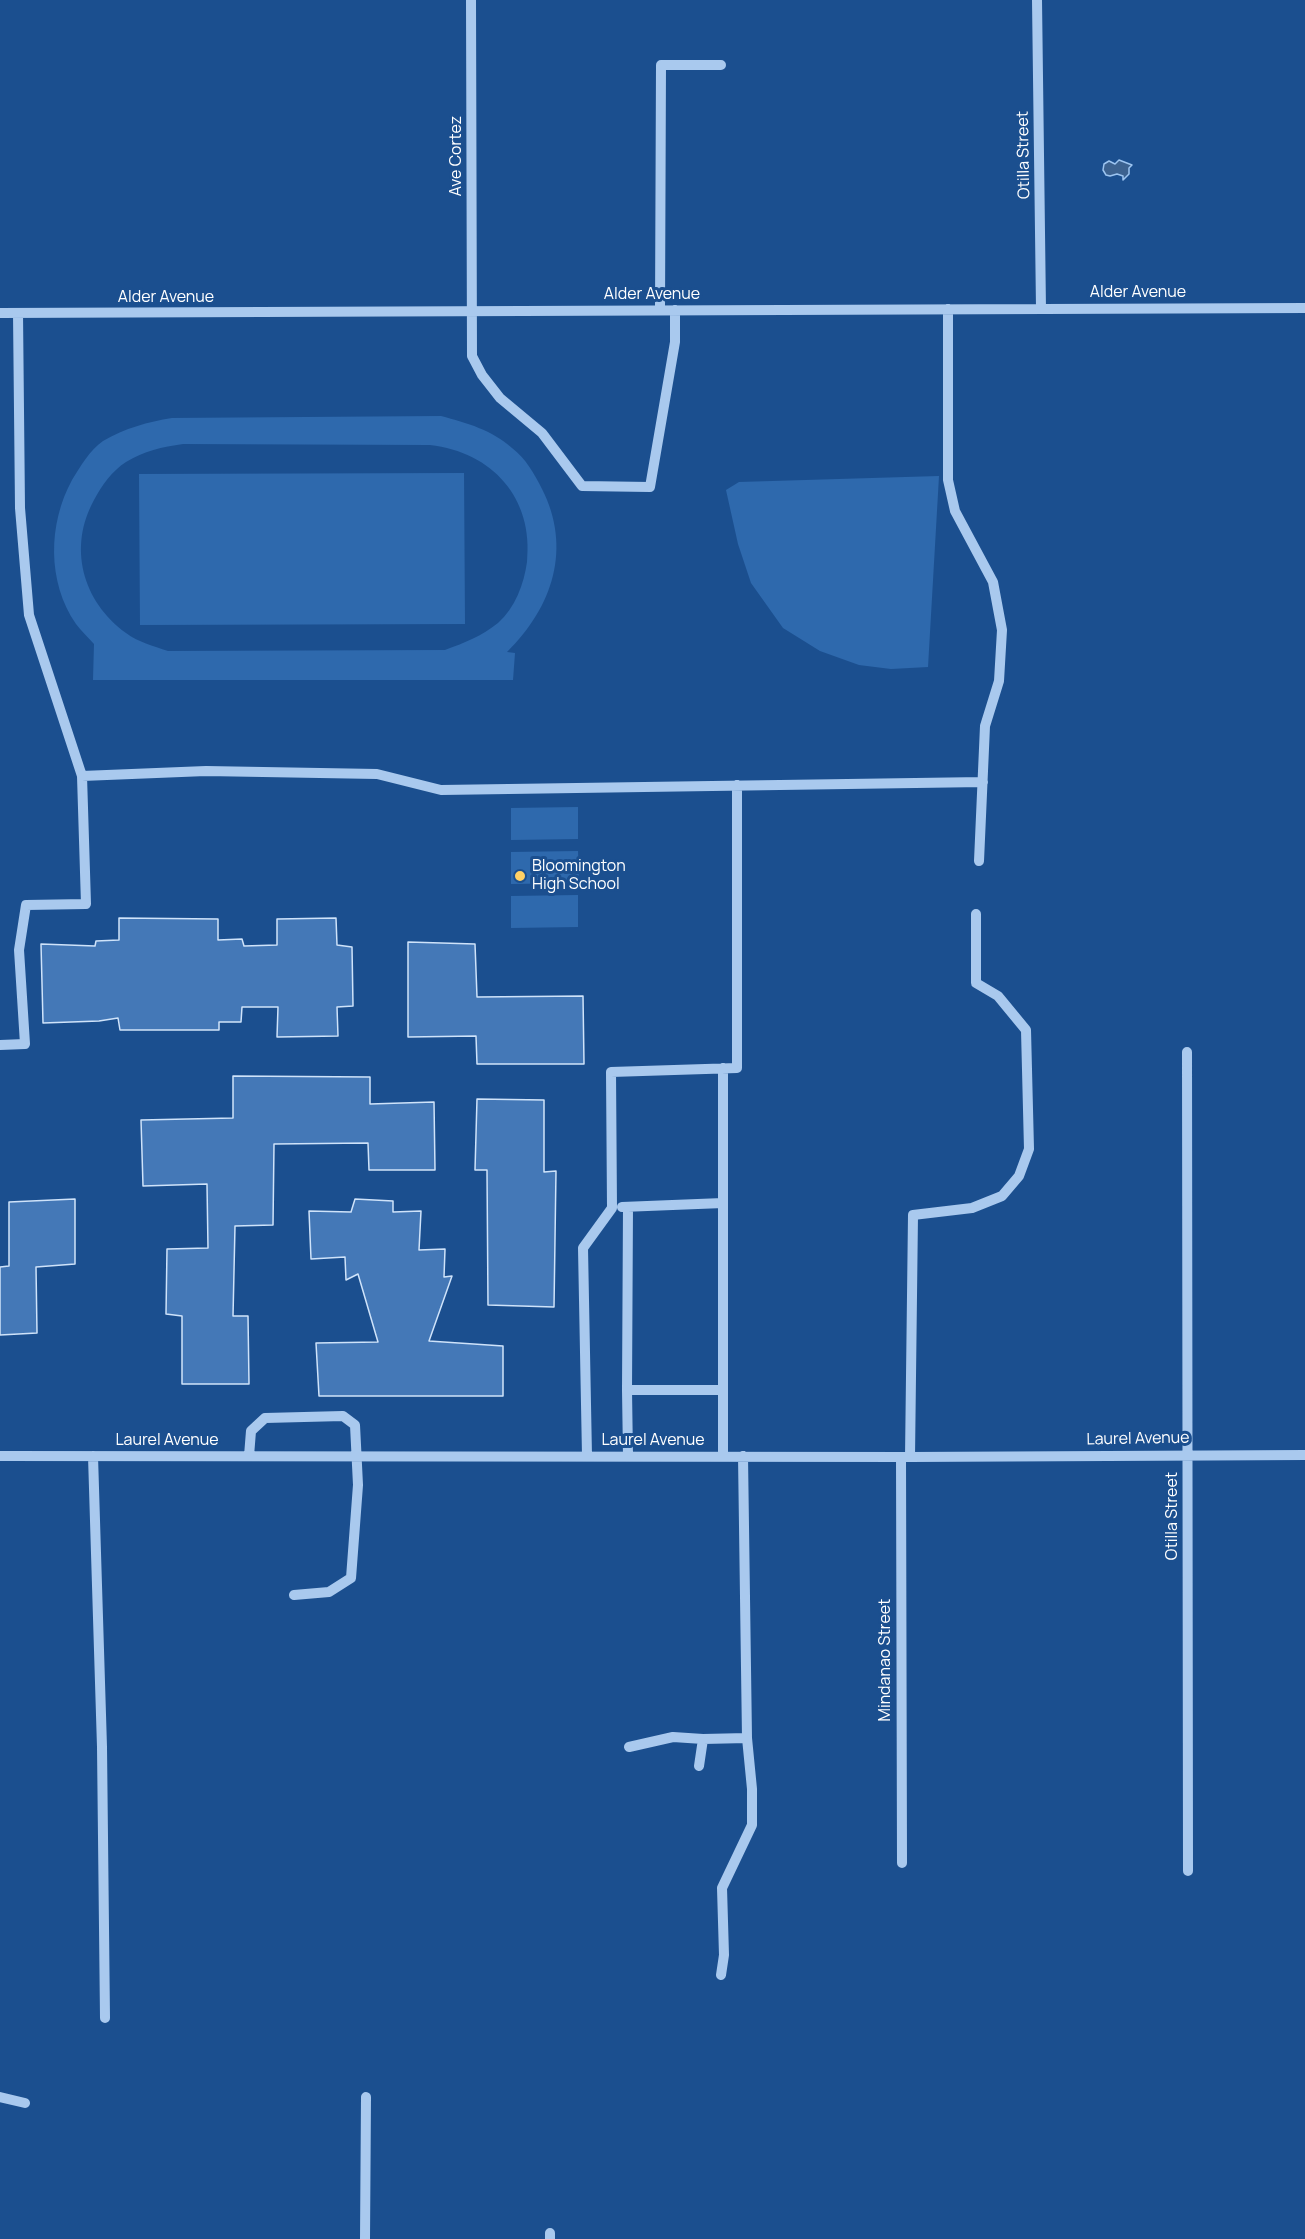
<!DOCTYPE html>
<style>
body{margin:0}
canvas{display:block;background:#1b4f8f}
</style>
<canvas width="1305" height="2239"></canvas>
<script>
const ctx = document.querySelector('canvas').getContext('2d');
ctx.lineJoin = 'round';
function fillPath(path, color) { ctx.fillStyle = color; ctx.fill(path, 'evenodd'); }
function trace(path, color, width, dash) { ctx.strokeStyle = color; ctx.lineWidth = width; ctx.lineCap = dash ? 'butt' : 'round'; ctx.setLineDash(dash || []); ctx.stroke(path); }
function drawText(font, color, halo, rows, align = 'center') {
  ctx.font = font + ' Manrope,sans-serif'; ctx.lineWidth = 6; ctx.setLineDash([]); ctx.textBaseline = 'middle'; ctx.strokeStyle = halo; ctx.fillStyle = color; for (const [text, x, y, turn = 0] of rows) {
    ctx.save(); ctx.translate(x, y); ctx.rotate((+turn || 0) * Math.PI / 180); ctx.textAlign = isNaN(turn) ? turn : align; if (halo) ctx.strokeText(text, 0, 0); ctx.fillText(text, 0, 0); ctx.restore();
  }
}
fillPath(new Path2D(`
 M441 416C467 423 492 430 512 448 526 459 534 473 542 489 572 548 553 607 507 652L515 653 513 680H93L94 644C88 637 81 631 76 624 47 582 48 524 72 480 80 467 90 450 103 441 125 428 148 422 172 418ZM183 444 430 445C492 452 534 498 527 562 524 584 515 608 498 623 482 636 464 643 445 650L168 651C153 646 138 642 126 633 82 601 68 547 94 500 102 485 112 471 126 462 144 451 162 447 183 444Z
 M464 473 465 624 140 625 139 474Z
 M939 476 928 667 891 669 859 665 820 651 783 628 751 583 738 544 726 490 739 482Z
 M578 807V839L511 840V808Z
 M578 851 579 883 511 884V852Z
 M578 895V927L511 928V896Z`), '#2e69ad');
const water = new Path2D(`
 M1119 160 1132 165 1129 168V174L1123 180V176L1117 174 1110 176 1106 175 1103 170 1104 164 1109 161 1115 164Z`);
fillPath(water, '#3c6290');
trace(water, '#9cc4f0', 1.5);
const building = new Path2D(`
 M119 918 218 919V940L242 939 244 946 277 945V919L336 918 337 945 352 947 353 1006 337 1007 338 1036 277 1037 278 1007H242L241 1022H219V1030H120L118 1018 99 1021 43 1023 41 944 95 946 96 941 119 940Z
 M408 942 475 944 477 997 583 996 584 1064H477L476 1036 408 1037Z
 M233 1076 370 1077V1104L434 1102 435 1170H369L368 1143 274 1144 273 1225 235 1226 233 1316H248L249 1384H182V1316L166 1314 167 1249 208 1248 207 1184 143 1186 141 1120 233 1118Z
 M477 1099 544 1100V1172L556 1171 554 1307 488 1305 487 1170H475Z
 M75 1199V1264L36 1267 37 1333 0 1335V1267L9 1266V1202Z
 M355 1199 393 1201V1212L421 1211 419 1250 445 1249 444 1277 452 1276 429 1341 503 1346V1396H319L316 1343 378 1342 358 1274 346 1280 345 1257 311 1259 309 1211 351 1212Z`);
fillPath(building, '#4478b7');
trace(building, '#cfe3fa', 1.5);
trace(new Path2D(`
 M471 0 472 356 482 375 500 398 542 433 582 486 650 487 675 342V310
 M1037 0 1041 309
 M948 309V480L955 511 993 582 1002 630 999 681 985 726 979 861
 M660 310 661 65H721
 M0 313 1305 308
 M18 313 20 508 29 615 82 776
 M0 1045 25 1044 19 950 26 905 86 904 82 776 206 771 377 774 441 790 983 782
 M1187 1052 1188 1871
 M723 1068V1456
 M622 1207 723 1203
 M627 1390 628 1207
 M0 1456 910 1457 1305 1455
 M93 1456 102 1747 105 2018
 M249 1456 251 1431 265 1418 343 1416 355 1425 358 1485 351 1578 329 1592 294 1595
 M587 1456 583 1248 612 1208 611 1072 737 1068V785
 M628 1456 627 1390H723
 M901 1457 902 1863
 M910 1457 913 1215 972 1208 1002 1196 1019 1176 1029 1149 1026 1030 998 996 976 983V914
 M629 1747 673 1737 703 1739 747 1738
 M699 1766 703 1739
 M721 1975 724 1955 722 1888 752 1825V1789L747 1738 743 1456
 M0 2097 25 2103
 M550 2233V2239
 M365 2239 366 2097`), '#a9c9ee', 10);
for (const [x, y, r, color] of [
 [520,876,6,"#ffd166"]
]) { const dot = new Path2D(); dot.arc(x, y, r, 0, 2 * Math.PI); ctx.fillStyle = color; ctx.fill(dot); trace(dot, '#1b4f8f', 2); }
drawText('16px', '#fff', '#1b4f8f', [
 ["Otilla Street",1024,155,-91],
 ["Ave Cortez",457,156,-90],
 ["Alder Avenue",1138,293],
 ["Alder Avenue",652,295],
 ["Alder Avenue",166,298],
 ["Laurel Avenue",1138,1439,-1],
 ["Laurel Avenue",167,1441],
 ["Laurel Avenue",653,1441],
 ["Otilla Street",1173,1516,-90],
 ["Mindanao Street",886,1660,-90]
]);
drawText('16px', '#fff', '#1b4f8f', [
 ["Bloomington",532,867],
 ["High School",532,885]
], 'left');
</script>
